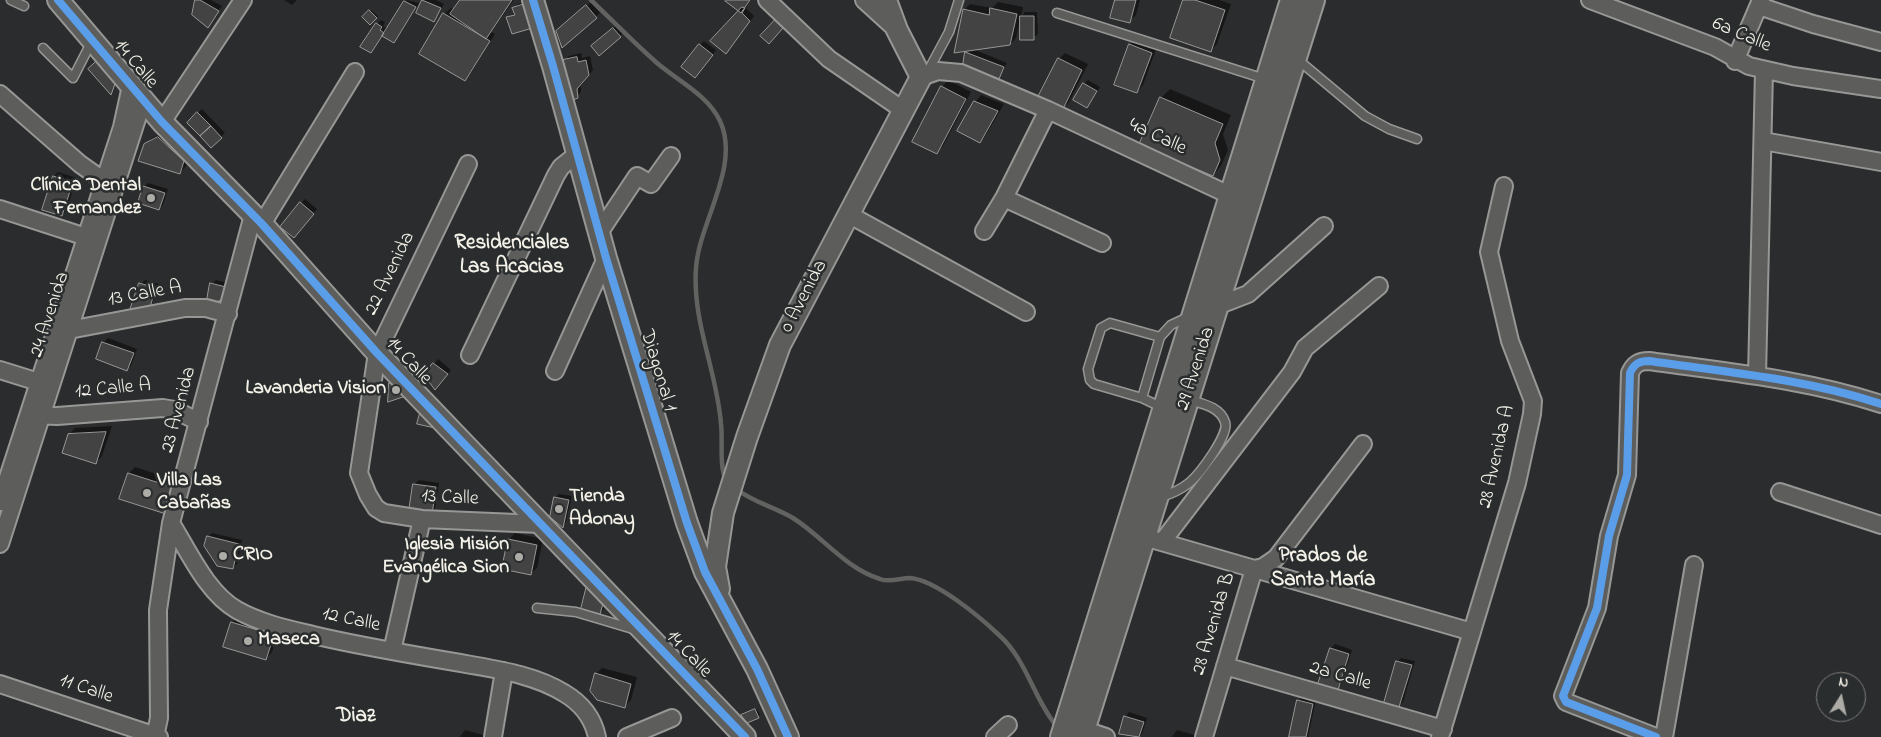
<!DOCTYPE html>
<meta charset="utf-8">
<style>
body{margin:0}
#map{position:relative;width:1881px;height:737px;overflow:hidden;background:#2b2c2d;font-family:"Indie Flower",sans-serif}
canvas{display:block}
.north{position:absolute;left:1816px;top:672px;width:50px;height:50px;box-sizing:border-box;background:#2a2d2e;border:1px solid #7b7b78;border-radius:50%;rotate:10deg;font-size:14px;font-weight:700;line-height:20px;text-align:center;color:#f4f1e8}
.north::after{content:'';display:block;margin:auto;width:18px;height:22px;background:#aeaca7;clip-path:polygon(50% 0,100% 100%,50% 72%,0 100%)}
</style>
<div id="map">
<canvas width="1881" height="737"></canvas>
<div class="north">N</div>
</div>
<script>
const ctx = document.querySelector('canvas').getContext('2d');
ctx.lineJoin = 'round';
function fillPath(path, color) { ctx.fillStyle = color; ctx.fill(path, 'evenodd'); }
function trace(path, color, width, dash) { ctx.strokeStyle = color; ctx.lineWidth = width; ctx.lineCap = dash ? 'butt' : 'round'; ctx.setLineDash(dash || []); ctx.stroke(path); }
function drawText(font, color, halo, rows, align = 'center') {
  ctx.font = font + ' "Indie Flower",sans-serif'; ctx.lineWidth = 5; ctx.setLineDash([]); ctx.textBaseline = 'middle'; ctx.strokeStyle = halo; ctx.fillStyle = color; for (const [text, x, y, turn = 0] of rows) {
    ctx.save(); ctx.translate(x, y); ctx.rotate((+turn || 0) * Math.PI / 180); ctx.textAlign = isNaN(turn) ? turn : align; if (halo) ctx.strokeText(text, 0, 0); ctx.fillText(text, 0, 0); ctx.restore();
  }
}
fillPath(new Path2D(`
 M196 0H211L222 6 208 26Z
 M284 0H297L292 5Z
 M407 0 419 3 398 37 394 41 383 35 374 48 377 24 381 20 385 22 383 26 388 29Z
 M424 0H436L444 4 434 20 418 12Z
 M462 0H514L491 32 495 34 471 73 465 80 444 14 451 8 455 10Z
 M531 0 539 21 508 18 515 13 514 8 518 4Z
 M728 0H751L746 8 754 16 730 48 740 11Z
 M1116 0H1140L1136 15 1129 21Z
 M1185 0H1219L1231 4 1217 44 1211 50Z
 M591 2 600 13 563 46 560 30Z
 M998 2 1023 7 1021 17 1025 12H1037L1038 34 1033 38 1020 20 1016 38 1010 44 973 49 1007 63 998 78 965 64 969 50 964 10 970 4 992 8Z
 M371 10 378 16 370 24 364 17Z
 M617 25 624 32 620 36 597 42Z
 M1136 39 1157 47 1143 85 1137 92 1130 45Z
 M704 41 716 50 699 73 700 45Z
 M581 53 582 58 590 56 593 70 581 86V92L577 96 565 60 569 56Z
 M1065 53 1088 64 1069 102 1063 108 1059 59Z
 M948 80 971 92 943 146 937 153 942 87Z
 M1088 80 1100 87 1087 106 1084 84Z
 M1170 89 1231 115 1223 134 1228 150 1221 166 1213 175 1161 98Z
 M981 95 1004 104 986 135 980 142 975 102Z
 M202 109 225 133 211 146 188 123Z
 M165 132 190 154 186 166 180 173 145 145 152 138Z
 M58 172 77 178 66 211 62 215 54 176Z
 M148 183 168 189 163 205 159 209 144 187Z
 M305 199 317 209 298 232 301 203Z
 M145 280 159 284 153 302 149 306 141 284Z
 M216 280 229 283 227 293 212 284Z
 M108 338 137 349 131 366 127 370 97 359 104 342Z
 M438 359 451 370 436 389 425 375Z
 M112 426 102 456 96 462 69 435 75 428Z
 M135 467 181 482 173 506 121 498 129 473Z
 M419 480 439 483 435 509 431 513 414 485Z
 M559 494 572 496 566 522 563 526 555 498Z
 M212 533 242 540 237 564 233 568 208 537Z
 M515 533 543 539 537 568 530 574 509 539Z
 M608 593 604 609 600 613 582 608Z
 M238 616 279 629 272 652 266 659 232 623Z
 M1335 644 1352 650 1341 685 1337 689 1331 648Z
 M1401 658 1415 661 1403 702 1399 706 1397 662Z
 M602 668 637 677 631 700 624 707 596 674Z
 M1302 697 1316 700 1308 737H1290L1298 701Z
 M757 709 760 715 758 717 745 714Z
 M1129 712 1147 718 1142 734 1139 737 1120 733 1125 717Z
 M465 730 487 736 486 737H460Z
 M1177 730 1198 736V737H1172Z`), '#0007');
trace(new Path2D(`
 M591 0C613 21 634 43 657 63 678 81 708 95 720 121 741 166 699 222 696 268 692 322 717 371 721 424 723 440 719 467 726 480
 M736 489C753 502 774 507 793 518 823 537 845 568 880 579 890 583 900 578 910 578 936 580 980 617 999 635 1027 660 1034 700 1058 728`), '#626361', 4.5);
const building = new Path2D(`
 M195 0H200L219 11 208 28 192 15Z
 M422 0 441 8 434 22 416 13Z
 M460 0H512L486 39 450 14Z
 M726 0H750L741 13 725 1Z
 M1115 0H1136L1130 23 1110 18Z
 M1183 0H1195L1225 10 1211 52 1170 38Z
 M404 1 416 7 394 43 382 36Z
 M528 3 536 27 512 34 506 17 515 15 512 8Z
 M586 5 597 18 562 48 556 31Z
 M742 7 745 8 742 13 750 21 726 54 710 41Z
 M990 8 1017 14 1010 45 954 53 963 9 989 15Z
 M369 10 377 18 370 25 362 17Z
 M443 13 490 41 465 81 419 54Z
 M1020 16H1034V40H1020Z
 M775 20 783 28 769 44 760 36Z
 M376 23 382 27 380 30 384 33 371 53 360 47Z
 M613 28 621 37 599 56 591 46Z
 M699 44 713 55 695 78 681 67Z
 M1129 44 1152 53 1137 93 1114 85Z
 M965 52 1004 67 999 79 963 65Z
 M577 57 578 62 586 60 589 75 577 89 578 98 573 100 563 60Z
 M1058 58 1082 70 1063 109 1038 97Z
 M98 60 116 81 111 95 88 69Z
 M1083 83 1097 91 1087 108 1073 100Z
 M941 86 966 99 937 154 912 142Z
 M1160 97 1223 124 1215 143 1220 160 1213 176 1139 145Z
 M974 101 998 111 980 143 957 131Z
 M197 112 211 126 200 136 187 123Z
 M211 126 222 138 211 148 200 136Z
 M158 137 184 161 180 174 138 161 144 144Z
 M53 176 73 182 62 216 42 210Z
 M143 186 165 193 159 210 138 203Z
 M300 202 314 214 294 238 280 227Z
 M139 283 156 288 150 307 130 310Z
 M210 283 226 287 224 298 217 302 207 300Z
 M102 342 134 353 127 371 96 359Z
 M433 363 448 374 435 390 424 375Z
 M389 383 396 384 409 395 388 402Z
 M421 409 435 428 417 424Z
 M106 432 96 464 62 453 68 434Z
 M128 473 175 488 166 514 119 499Z
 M413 484 436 487 432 515 409 511Z
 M554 497 569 500 563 528 550 517Z
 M207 536 239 544 233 569 217 566 204 546Z
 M508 539 537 545 531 575 502 569Z
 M587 585 605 597 600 614 581 609Z
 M231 622 274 635 266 660 223 647Z
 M1330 648 1349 654 1338 690 1318 684Z
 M1396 661 1412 665 1399 707 1384 703Z
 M595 673 631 684 625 708 597 700 590 691Z
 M1297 700 1313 704 1306 737H1289Z
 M755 709 759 718 747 723 741 715Z
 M1124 716 1144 722 1139 737 1119 734Z`);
fillPath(building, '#434344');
trace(building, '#979796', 1);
const service = new Path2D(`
 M11 0 24 6
 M1057 13 1265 79
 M43 48 73 78 92 41
 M1297 59 1365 116 1389 129 1417 139
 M927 73 949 32 959 0
 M1142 398 1160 337
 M1163 408 1142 398 1094 384 1090 380 1088 369 1101 328 1110 323 1160 337 1171 325 1190 316
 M1161 497C1171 494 1180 490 1189 483 1199 475 1230 434 1225 422 1220 407 1203 404 1190 400
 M537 608 576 612 633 629`);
const minor = new Path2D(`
 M767 0 829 59 903 110
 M864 0 897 30
 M1590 0 1715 47 1749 66 1793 76 1881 89
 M1759 6 1813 24 1881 42
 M1735 61 1761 0
 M921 77 938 71 961 73 1048 110 1240 200
 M0 94 80 164 104 181
 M162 122 243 0
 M1763 141 1881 162
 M468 164 377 353 359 473 368 495 376 508 384 513 422 519 540 524
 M1004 198 1102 243
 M0 209 86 237
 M848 214 1026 312
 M262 224 355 72
 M984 231 1004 198 1048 110
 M599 233 637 176 651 184 671 156
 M1217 306 1248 294 1324 226
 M69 330 185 308H206L228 314
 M470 355 556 175 561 167 576 155
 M0 370 48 385
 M555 371 606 258
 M1757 376 1764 71
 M33 415 57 416 163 408 175 410 199 422
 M1780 492 1881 525
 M0 502 122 127 131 86
 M171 523C189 552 207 593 237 610 260 623 288 629 313 635 363 647 415 655 466 664 499 670 535 675 564 693 581 703 593 718 597 737
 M1144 537 1472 632
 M1162 542 1292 372 1305 348 1379 286
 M0 544 143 100
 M392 651 422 519
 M1225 666 1443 729
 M0 684 159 737
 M1073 726 1106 737
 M155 737 159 718 158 610 171 523 253 215
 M493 737 504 671
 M627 737 672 718
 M995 737 1008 725
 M1204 737 1254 569 1263 567 1276 558 1363 444
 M1440 737 1517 483 1532 414 1533 401 1510 341 1489 252 1504 186
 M1656 737 1566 702 1563 696 1597 608 1609 536 1627 475 1630 373C1634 364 1639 361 1649 361 1726 372 1806 379 1881 404
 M1664 737 1694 565`);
const tertiary = new Path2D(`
 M58 0 162 122 262 224 377 353 745 737
 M533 0 553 66 606 258 687 523 705 572 757 669 788 737
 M719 589 715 567 723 513 747 437 780 345 921 77 897 30 886 0`);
const secondary = new Path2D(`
 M1062 737 1292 0
 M1081 737 1313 0`);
trace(service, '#979796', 11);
trace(minor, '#979796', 20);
trace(tertiary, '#979796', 24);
trace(secondary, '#979796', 26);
trace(service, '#5d5d5c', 8);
trace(minor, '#5d5d5c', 16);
trace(tertiary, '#5d5d5c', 20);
trace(secondary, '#5d5d5c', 22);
trace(new Path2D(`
 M58 0 162 122 262 224 377 353 745 737
 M533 0 553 66 606 258 687 523 705 572 757 669 788 737
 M1656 737 1566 702 1563 696 1597 608 1609 536 1627 475 1630 373C1634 364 1639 361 1649 361 1726 372 1806 379 1881 404`), '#5a9eea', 8);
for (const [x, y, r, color] of [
 [151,198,5,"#aeaca7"],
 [396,390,5,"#aeaca7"],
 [147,493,5,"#aeaca7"],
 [559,509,5,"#aeaca7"],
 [223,556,5,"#aeaca7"],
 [519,557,5,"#aeaca7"],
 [248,641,5,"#aeaca7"]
]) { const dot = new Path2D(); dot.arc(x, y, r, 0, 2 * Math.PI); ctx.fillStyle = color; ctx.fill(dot); trace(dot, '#2a2d2e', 2); }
drawText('20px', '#f4f1e8', '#2a2d2e', [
 ["6a Calle",1741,36,23],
 ["14 Calle",135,65,50],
 ["4a Calle",1157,138,25],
 ["22 Avenida",391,274,-64],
 ["13 Calle A",145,295,-10],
 ["0 Avenida",805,297,-62],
 ["24 Avenida",51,315,-72],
 ["14 Calle",408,362,47],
 ["29 Avenida",1197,369,-72],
 ["Diagonal 1",657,371,73],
 ["12 Calle A",113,390,-5],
 ["23 Avenida",180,410,-75],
 ["28 Avenida A",1498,457,-77],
 ["13 Calle",450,499,3],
 ["12 Calle",351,621,12],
 ["28 Avenida B",1215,624,-73],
 ["14 Calle",688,655,47],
 ["2a Calle",1340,677,16],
 ["11 Calle",86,690,19]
]);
drawText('bold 20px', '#f4f1e8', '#2a2d2e', [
 ["Clínica Dental",141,187,"right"],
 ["Fernandez",141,210,"right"],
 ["Lavanderia Vision",386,390,"right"],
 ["Villa Las",157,482],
 ["Cabañas",157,505],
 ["Tienda",569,498],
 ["Adonay",569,521],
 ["Iglesia Misión",509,546,"right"],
 ["Evangélica Sion",509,569,"right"],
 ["CRIO",233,556],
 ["Maseca",258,641]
], 'left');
drawText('bold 21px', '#f4f1e8', '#2a2d2e', [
 ["Residenciales",512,245],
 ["Las Acacias",512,269],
 ["Prados de",1323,558],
 ["Santa María",1323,582],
 ["Diaz",356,718]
]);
</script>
